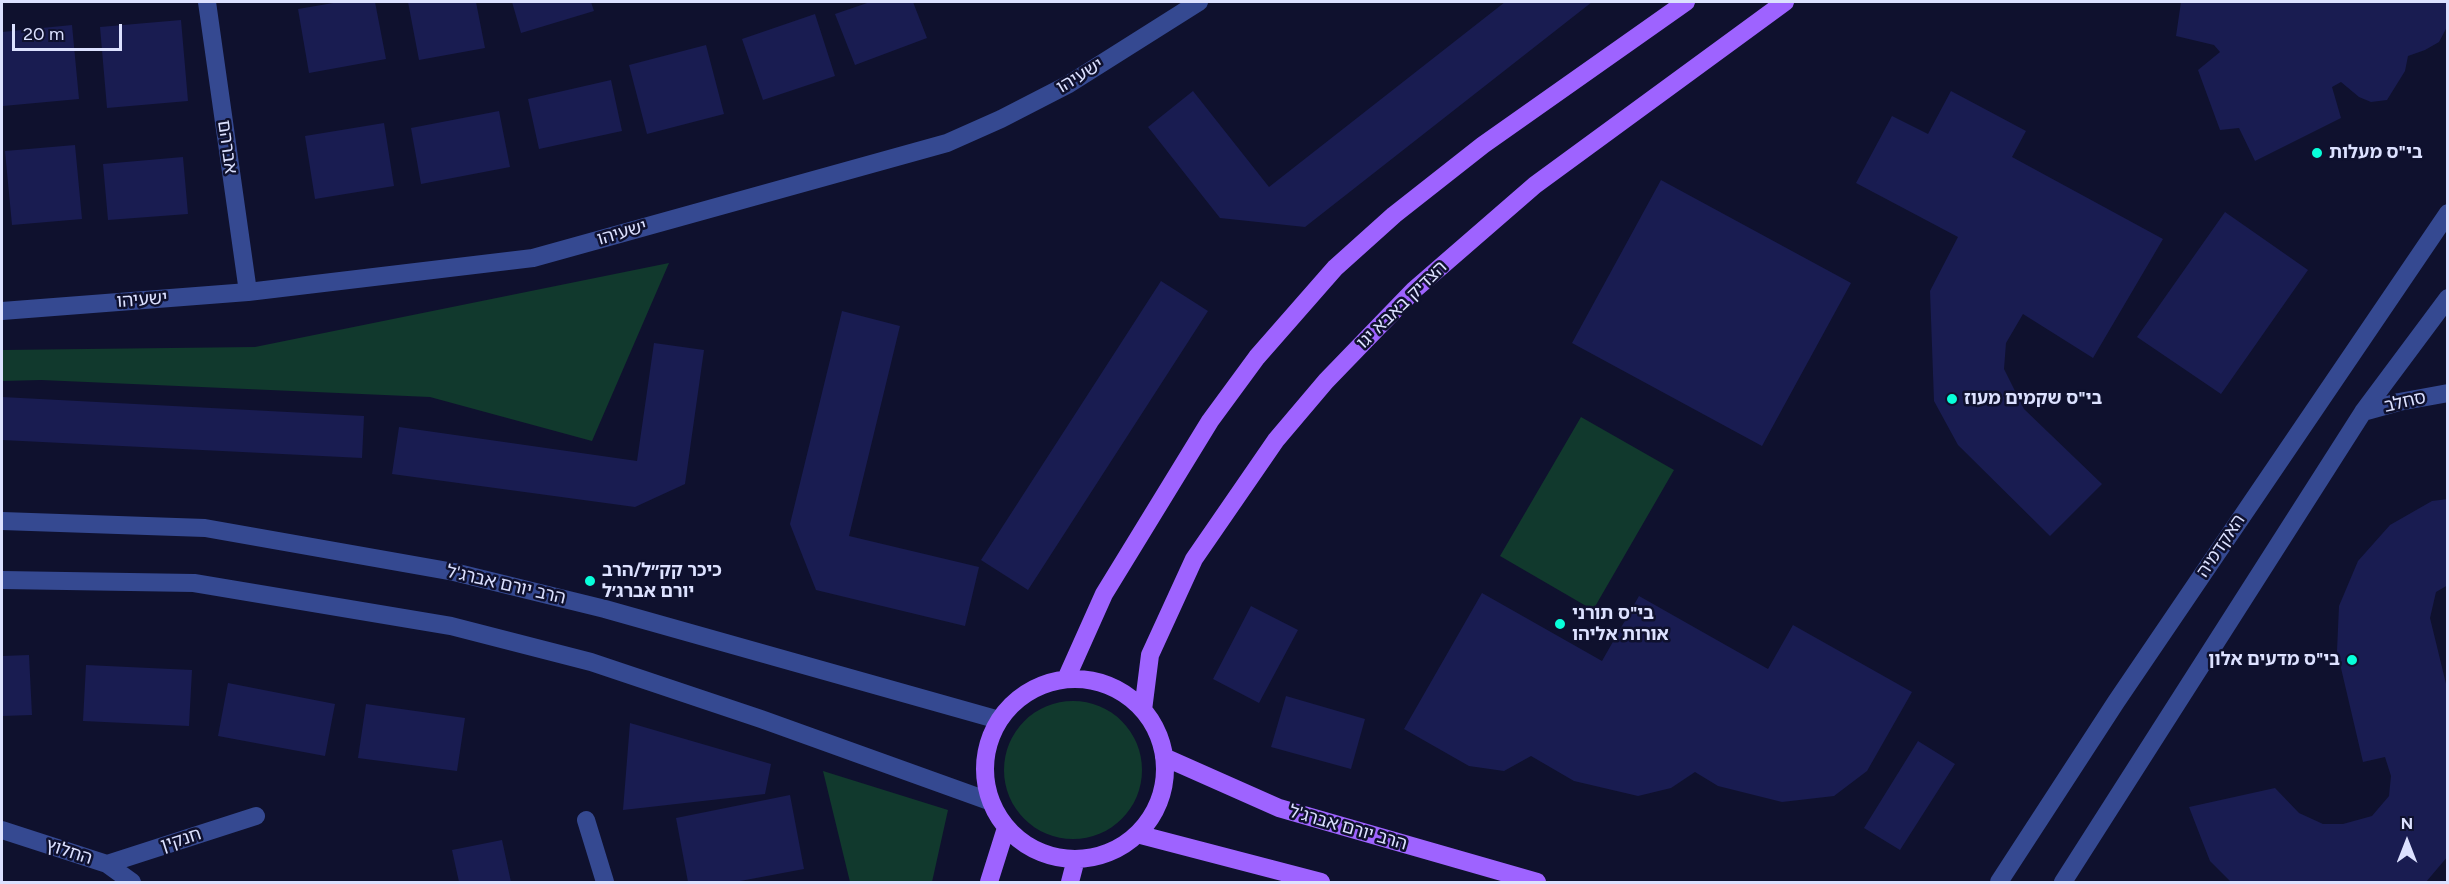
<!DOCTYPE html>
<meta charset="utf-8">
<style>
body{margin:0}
#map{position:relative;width:2449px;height:884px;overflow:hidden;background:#0f112e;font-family:Figtree,sans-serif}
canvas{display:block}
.frame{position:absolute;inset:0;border:3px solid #dce1ff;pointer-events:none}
.north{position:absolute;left:2377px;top:812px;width:60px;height:60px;-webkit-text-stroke:4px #0f112e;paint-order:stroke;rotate:0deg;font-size:16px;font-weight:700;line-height:24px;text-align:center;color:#dce1ff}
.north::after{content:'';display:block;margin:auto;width:21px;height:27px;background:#dce1ff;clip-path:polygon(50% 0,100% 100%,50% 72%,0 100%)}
.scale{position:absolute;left:12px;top:24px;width:110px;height:27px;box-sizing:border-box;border:3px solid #dce1ff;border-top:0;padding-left:8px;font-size:18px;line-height:21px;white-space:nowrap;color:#dce1ff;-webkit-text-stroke:4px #0f112e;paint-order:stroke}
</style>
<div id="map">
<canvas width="2449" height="884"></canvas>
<div class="frame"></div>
<div class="north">N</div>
<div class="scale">20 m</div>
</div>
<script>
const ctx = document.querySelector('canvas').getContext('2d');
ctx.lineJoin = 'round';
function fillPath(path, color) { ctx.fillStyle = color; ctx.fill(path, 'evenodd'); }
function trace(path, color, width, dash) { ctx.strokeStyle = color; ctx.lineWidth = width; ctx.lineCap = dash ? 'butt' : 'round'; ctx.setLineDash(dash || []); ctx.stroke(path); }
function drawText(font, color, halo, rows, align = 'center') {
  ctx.font = font + ' Figtree,"Noto Sans Hebrew",sans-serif'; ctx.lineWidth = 5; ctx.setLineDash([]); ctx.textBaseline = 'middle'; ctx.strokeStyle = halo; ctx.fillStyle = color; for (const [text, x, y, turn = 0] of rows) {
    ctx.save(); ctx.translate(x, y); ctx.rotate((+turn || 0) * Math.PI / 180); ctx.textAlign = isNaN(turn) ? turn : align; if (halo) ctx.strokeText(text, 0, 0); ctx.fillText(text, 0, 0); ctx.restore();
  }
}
fillPath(new Path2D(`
 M669 263 592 441 430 397 41 380 2 381V350L255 347Z
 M1581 417 1674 470 1593 610 1500 556Z
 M1004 770a69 69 0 1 1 138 0a69 69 0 1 1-138 0Z
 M823 771 948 810 932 882H850Z`), '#11392d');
fillPath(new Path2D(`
 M339 2H375L386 59 309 73 298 9Z
 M408 2H476L485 48 419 60Z
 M512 2H591L594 11 521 33Z
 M870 2H913L927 38 855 65 835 14Z
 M1505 2H1592L1305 227 1220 218 1148 127 1193 91 1269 187Z
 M2181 2H2448V25L2439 42 2425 50 2408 56 2405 71 2387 100 2371 102 2359 97 2341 82 2332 87 2341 118 2255 161 2239 128 2220 130 2198 70 2220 52 2214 45 2176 36Z
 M815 14 835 76 763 100 742 39Z
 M181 20 188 101 107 108 100 27Z
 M72 25 79 99 3 106 2 32Z
 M706 45 724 114 647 134 629 65Z
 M611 80 622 131 539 149 528 99Z
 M1951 91 2026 131 2012 157 2163 239 2093 358 2023 314 2006 343 2004 369 2024 409 2102 484 2050 536 1958 445 1934 401 1930 291 1958 237 1856 183 1892 116 1928 134Z
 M499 111 510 167 421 184 411 128Z
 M384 123 394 186 315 199 305 136Z
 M75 145 82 219 12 225 5 151Z
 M183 157 188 214 108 220 103 164Z
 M1661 180 1851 283 1762 446 1572 343Z
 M2225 212 2308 270 2221 394 2137 337Z
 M1161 281 1208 311 1028 590 981 560Z
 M842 311 900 326 849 536 979 567 965 626 816 590 790 524Z
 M654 343 704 350 685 484 635 507 392 474 399 427 637 461Z
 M2 397 364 416 362 458 2 440Z
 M2448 499V585L2436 592 2430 618 2448 692V856L2426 882H2231L2210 861 2189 807 2275 788 2299 813 2323 824H2343L2372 816 2389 796 2391 776 2385 757 2363 762 2337 651 2339 606 2358 561 2390 525 2432 501Z
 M1482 593 1602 661 1639 596 1768 669 1793 625 1912 692 1867 771 1834 796 1782 802 1718 786 1695 772 1671 788 1638 796 1574 781 1531 756 1504 771 1469 766 1404 729Z
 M1251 606 1298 630 1259 703 1213 679Z
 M29 655 32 715 2 716V656Z
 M86 665 192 670 189 726 83 721Z
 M228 683 335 704 325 756 218 736Z
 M1286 696 1365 719 1351 769 1271 747Z
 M366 704 465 718 457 771 358 758Z
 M630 723 771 764 765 794 623 810Z
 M1918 741 1955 764 1900 850 1864 828Z
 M790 795 804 869 735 882H688L676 818Z
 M502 840 511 882H459L452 850Z`), '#191c51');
trace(new Path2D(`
 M207 2 248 292
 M2 311 248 292 533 258 947 143 1001 119 1069 84 1199 2
 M2363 412 2399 402 2448 393
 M2 521 205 528 454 572 605 609 999 720
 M2 580 194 583 451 626 591 662 761 719 989 801
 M586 820 605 882
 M2 830 107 864 132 882
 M107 864 256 816
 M1999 882 2116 702 2448 213
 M2063 882 2363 412 2448 298`), '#354991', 18);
trace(new Path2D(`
 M1066 679 1104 594 1210 421 1257 357 1335 268 1394 215 1483 145 1686 2
 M985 769a90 90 0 1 1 180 0a90 90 0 1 1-180 0Z
 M1143 710 1150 655 1194 559 1276 440 1326 381 1414 290 1535 185 1785 2
 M1164 757 1279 808 1537 882
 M1137 834 1321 882
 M989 882 1006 828
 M1070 882 1076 859`), '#9e63ff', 18);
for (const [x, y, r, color] of [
 [2317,153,6,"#08ffda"],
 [1952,399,6,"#08ffda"],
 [590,581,6,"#08ffda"],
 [1560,624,6,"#08ffda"],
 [2352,660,6,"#08ffda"]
]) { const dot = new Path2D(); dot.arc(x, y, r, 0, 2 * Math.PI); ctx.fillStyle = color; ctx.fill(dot); trace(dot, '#0f112e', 2); }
drawText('18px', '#dce1ff', '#0f112e', [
 ["ישעיהו",1080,76,-31],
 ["אברהם",227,147,82],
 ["ישעיהו",622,233,-16],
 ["ישעיהו",142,300,-4],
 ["הצדיק באבא יגו",1402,305,-44],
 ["סחלב",2405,402,-13],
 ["האקדמיה",2221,546,-56],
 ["הרב יורם אברג'ל",506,585,13],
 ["הרב יורם אברג'ל",1348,828,16],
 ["חנקין",181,840,-18],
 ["החלוץ",69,852,18]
]);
drawText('bold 18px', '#dce1ff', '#0f112e', [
 ["בי\"ס מעלות",2329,153],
 ["בי\"ס שקמים מעוז",1964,399],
 ["כיכר קק״ל/הרב",602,571],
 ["יורם אברג׳ל",602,592],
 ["בי\"ס תורני",1572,614],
 ["אורות אליהו",1572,635],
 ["בי\"ס מדעים אלון",2340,660,"right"]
], 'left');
</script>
